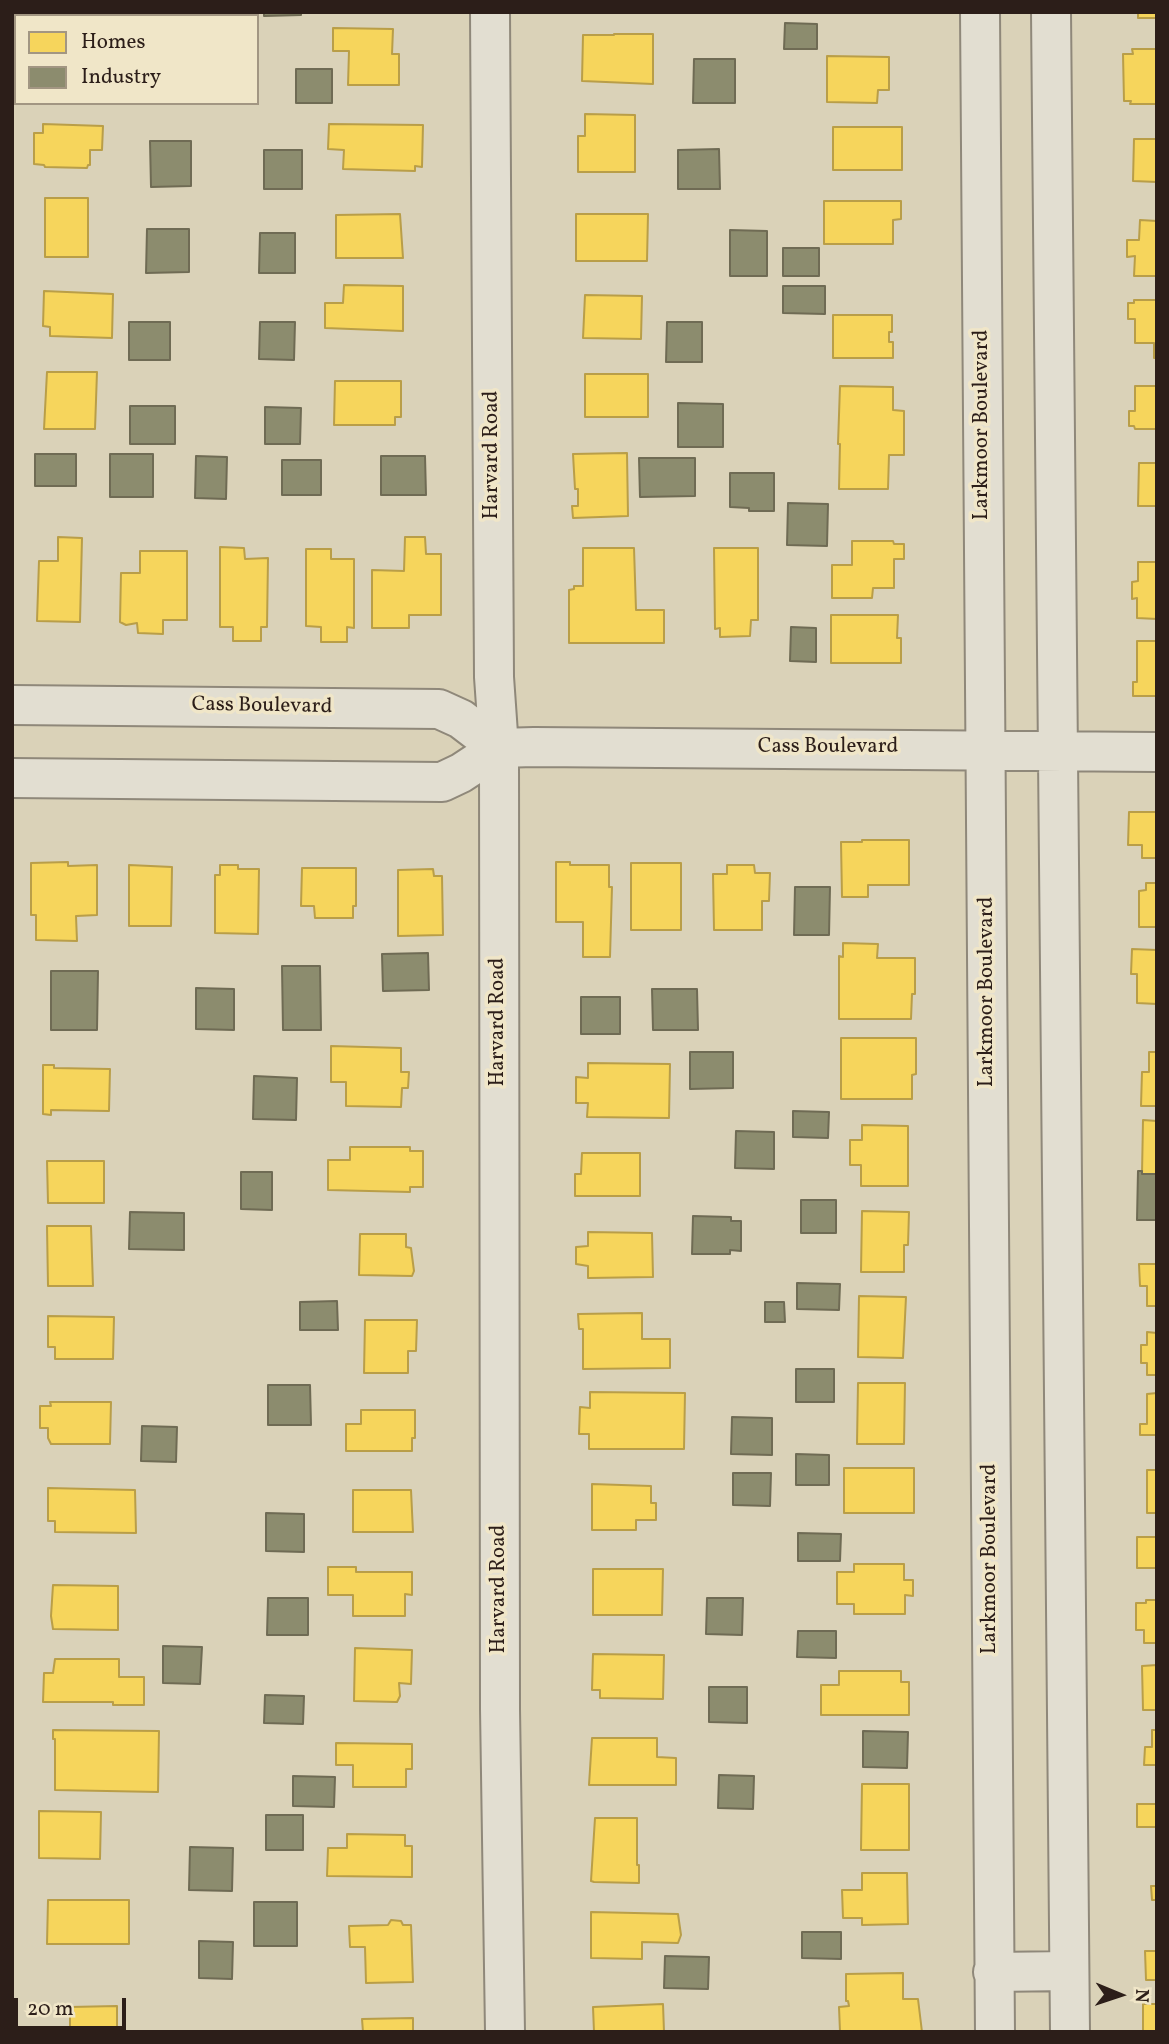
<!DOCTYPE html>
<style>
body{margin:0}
#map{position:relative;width:1169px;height:2044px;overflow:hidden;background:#dad2b8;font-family:Vollkorn,serif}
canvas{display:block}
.frame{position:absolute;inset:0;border:14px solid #2c1e19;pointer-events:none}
.legend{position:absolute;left:14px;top:14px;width:245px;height:91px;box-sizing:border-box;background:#f0e6c8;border:2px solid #a29682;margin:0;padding:9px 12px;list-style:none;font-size:21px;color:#2c1e19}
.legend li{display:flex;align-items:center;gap:14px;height:35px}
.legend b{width:35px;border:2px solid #a29682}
.north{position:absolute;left:1085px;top:1960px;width:70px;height:70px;-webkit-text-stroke:5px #f0e6c8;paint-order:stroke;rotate:92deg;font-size:19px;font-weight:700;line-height:28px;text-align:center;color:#2c1e19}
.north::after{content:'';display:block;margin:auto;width:24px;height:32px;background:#2c1e19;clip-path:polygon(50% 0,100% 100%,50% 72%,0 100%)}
.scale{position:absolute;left:14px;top:1998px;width:112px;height:32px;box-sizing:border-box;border:4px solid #2c1e19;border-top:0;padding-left:9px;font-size:21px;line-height:24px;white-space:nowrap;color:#2c1e19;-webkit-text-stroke:5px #f0e6c8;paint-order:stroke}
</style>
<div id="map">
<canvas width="1169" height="2044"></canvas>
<div class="frame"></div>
<ul class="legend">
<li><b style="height:19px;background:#f6d55c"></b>Homes</li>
<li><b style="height:19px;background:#8c8c6e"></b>Industry</li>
</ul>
<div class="north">N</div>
<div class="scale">20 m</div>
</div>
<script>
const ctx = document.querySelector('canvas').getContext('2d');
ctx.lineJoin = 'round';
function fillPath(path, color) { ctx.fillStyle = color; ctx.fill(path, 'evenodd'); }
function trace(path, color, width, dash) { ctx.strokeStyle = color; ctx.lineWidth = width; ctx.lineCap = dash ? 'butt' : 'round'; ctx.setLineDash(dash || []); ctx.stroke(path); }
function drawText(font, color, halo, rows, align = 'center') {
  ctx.font = font + ' Vollkorn,serif'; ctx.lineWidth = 7; ctx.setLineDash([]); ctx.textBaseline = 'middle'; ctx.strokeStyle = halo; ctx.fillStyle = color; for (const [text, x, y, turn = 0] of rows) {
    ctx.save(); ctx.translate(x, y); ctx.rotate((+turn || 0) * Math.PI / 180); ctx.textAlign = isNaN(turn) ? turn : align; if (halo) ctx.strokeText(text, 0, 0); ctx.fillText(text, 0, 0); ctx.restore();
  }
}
const homes = new Path2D(`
 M1138 12H1157V18H1138Z
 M333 28 393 29 392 54H399V85H348L349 51H333Z
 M614 34H653V84L582 81 583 35H614Z
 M1132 49H1157V104H1130L1131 101H1124L1123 54H1133Z
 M827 56 889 57V90H878L877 103 827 102Z
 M585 114 635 115V172H578V136H585Z
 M43 124 103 126 102 150H90V165H88L87 168 45 167 44 165 34 164V133H43Z
 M329 124 423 125 422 167 415 166V171L343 169 344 150 328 149Z
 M833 127H902V170H833Z
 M1134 139H1157V182L1133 181Z
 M45 198H88V257H45Z
 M824 201H901V219L893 220V244H824Z
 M400 214 403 258H336V215Z
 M576 214H648L647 261H576Z
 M1140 220 1157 221V276H1134L1135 256 1127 257V240H1139Z
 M344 285 403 286V331L325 328V303H343Z
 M44 291 113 294 112 338 50 336V327L43 326Z
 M585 295 642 296 641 339 583 338Z
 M1134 300H1157V358H1154V343H1135V319H1128V303H1134Z
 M833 315H892V332H889V342H893V358H833Z
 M47 372H97L95 429H44Z
 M585 374H648V417H585Z
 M335 381H401V417H395V425H334Z
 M840 386 893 387V410L904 411V455H889L888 489H839L840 444H838Z
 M1135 386H1157V429H1135L1134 426H1129V411H1135Z
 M627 453 628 516 573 518 572 506H578V489H575L573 454Z
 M1139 463H1157V506H1138Z
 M58 537 82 538 80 622 37 621 39 561H58Z
 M405 537H425L426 554H441V615H409V628H372V570L404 571Z
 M852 541H893L894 544H904V559H894V588H873L872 598H832V565H852Z
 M220 547 244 548 245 559 268 558 267 627H261V641H233V627H220Z
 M583 548H634L636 610H664V643H569V590L574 589V586H583Z
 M714 548H758V620H751L750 636 720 637V628L715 629Z
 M306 549H331V559H354V628L347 627V642H321V627L306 626Z
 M140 551H187V620H163V634L138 633 137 623 126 625 120 622 121 573H140Z
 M1138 562H1157V619L1137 618V598L1132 599V582L1138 581Z
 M831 615H898L897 638H901V663H831Z
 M1137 641H1157V696H1133V682H1137Z
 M1129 812H1157V858H1142V845H1128Z
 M862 840H909V885H868V897H842L841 842H862Z
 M68 862V866L97 865V915L76 916 77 941 36 940V915H31V863Z
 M556 862H570V865H609V887H612L610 957H583V922H556Z
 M631 863H681V930H631Z
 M129 865 172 867 171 926H129Z
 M220 865H238V869H259L258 934 215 933V875H220Z
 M727 865H754L755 873H770L769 901H762V930H714L713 874H727Z
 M302 868H356V906H353V918H315L314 906H301Z
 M433 869 434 876H442L443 935 398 936V870Z
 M1146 883H1157V927H1139V891L1146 890Z
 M843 943 878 944 877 958H915V994H912L911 1019H839V956L843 957Z
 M1132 949 1157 950V1004L1137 1003V974H1131Z
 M841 1038H916V1074L912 1075V1099H841Z
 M331 1046 401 1048V1072H409L408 1088H402L401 1107 346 1106V1082H331Z
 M1149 1052H1157V1106H1141L1142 1072H1149Z
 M588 1063 670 1064 669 1118 587 1117 588 1103H576V1077L588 1078Z
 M43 1065H54V1068L110 1069 109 1111 51 1110V1115L43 1114Z
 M1143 1120 1157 1121V1174H1142Z
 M862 1125 908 1126V1186H861V1165H850V1140H862Z
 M350 1147H410V1151H423V1187H410V1192L328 1190V1160H350Z
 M582 1153H640V1196H575V1174H581Z
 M47 1161H104V1203H48Z
 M862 1211 909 1212 908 1245H904V1272H861Z
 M47 1226H91L93 1286H48Z
 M588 1232 652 1233 653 1277 588 1278V1266L576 1264V1247L588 1246Z
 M360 1234H406V1247L411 1248 414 1271 412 1276 359 1275Z
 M1139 1264H1157V1306H1147V1286H1140Z
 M859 1296 906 1297 903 1358 858 1357Z
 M642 1313V1339H670V1368L583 1369V1329H579L578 1314Z
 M48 1316 114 1317 113 1359H55V1347H48Z
 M365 1320H417L416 1351H408V1373H364Z
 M1147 1332 1157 1333V1375H1147V1363H1141V1345H1147Z
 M858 1383H905L904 1444H857Z
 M590 1392 685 1393 684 1449H589V1434H579L580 1407 590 1408Z
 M1157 1393V1435H1140V1424H1147V1394Z
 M50 1402H111L110 1444H51L48 1438V1428H40V1406H51Z
 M361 1410H415V1438H412V1451H346V1424H361Z
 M844 1468H914V1513H844Z
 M1147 1470H1157V1513H1147Z
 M592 1484 651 1486V1503H656V1520H636V1530H592Z
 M48 1488 135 1490 136 1533 55 1532V1521H48Z
 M353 1490H411L413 1532H353Z
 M1137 1537H1157V1579L1156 1568H1137Z
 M854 1564H904V1580H913V1596L905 1595V1614H854V1604H837V1572H854Z
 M328 1567H356V1572H412V1595L405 1594V1616H353V1595H328Z
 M593 1569H663L662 1615H593Z
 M53 1585 118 1586V1630L53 1629 51 1616Z
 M1146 1600H1157V1643H1144V1630H1136V1603H1146Z
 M355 1648 412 1650 411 1684 399 1683 400 1696 397 1702 354 1701Z
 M593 1654 664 1655 663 1699 600 1698V1690H592Z
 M55 1659H119V1677H144V1705H113V1702H43L44 1673H53Z
 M1157 1665V1710H1143L1142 1666Z
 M839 1671H901V1682H909V1715H821V1685H839Z
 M53 1730 159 1731 158 1792 55 1790V1739H53Z
 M1152 1730H1157V1765H1144L1145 1747H1152Z
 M592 1738H657V1757L676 1758V1785H589Z
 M336 1743 412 1744V1769H406V1787H353V1765H336Z
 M862 1784H909V1850H861Z
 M1137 1804H1157V1847L1156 1827H1137Z
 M39 1811 101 1812 100 1859 39 1858Z
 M595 1818H637V1865H639V1883L594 1882 591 1881Z
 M347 1834 405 1835V1846H412V1877L327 1876 328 1848H347Z
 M862 1873H907L908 1924 862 1925V1918H843L842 1890H862Z
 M1151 1886H1157V1900H1152Z
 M48 1900H129V1944H47Z
 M591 1912 678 1914 681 1935 678 1943 642 1942V1959L591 1958Z
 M391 1920 401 1921 403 1925H411L413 1982 366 1983 365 1947H350L349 1926 388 1925Z
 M1145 1951H1157V1980H1146Z
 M903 1973V1999H918L922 2032H840L839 2007 849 2006 848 2001H846V1974Z
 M663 2004 664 2032H594L593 2007Z
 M1143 2004H1157V2032H1143Z
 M117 2006V2032H70V2007Z
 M413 2018V2032H363L362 2019Z`);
fillPath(homes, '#f6d55c');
trace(homes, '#b99e48', 2);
const industry = new Path2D(`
 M264 12H301V15L264 16Z
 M785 23 817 24V49H784Z
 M694 59H735V103H693Z
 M296 69H332V103H296Z
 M150 141H191V186L151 187Z
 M719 149 720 189H678V150Z
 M264 150H302V189H264Z
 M147 229H189V272L146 273Z
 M730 230 767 231V276H730Z
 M260 233H295V273H259Z
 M783 248H819V276H783Z
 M783 286H825V314L783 313Z
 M129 322H170V360H129Z
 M260 322H295L294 360 259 359Z
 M667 322H702V362H666Z
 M678 403 723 404V447H678Z
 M130 406H175V444H130Z
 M265 407 301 408 300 444H265Z
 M35 454H76V486H35Z
 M110 454H153V497H110Z
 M196 456 227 457 226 499 195 498Z
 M381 456H425L426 495H381Z
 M639 458H695V496L640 497Z
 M282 460H321V495H282Z
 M730 473H774V511H749V508L730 507Z
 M788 503 828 504 827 546 787 545Z
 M791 627 816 628V662L790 661Z
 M795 887H830L829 935H794Z
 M428 953 429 990 383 991 382 954Z
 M282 966H320L321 1030H283Z
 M51 971H98L97 1030H51Z
 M196 988 234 989V1030L196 1029Z
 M652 989H697L698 1030H653Z
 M581 997H620V1034H581Z
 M690 1052H733V1088L690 1089Z
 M254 1076 297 1078 296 1120 253 1119Z
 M793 1111 829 1112 828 1138 793 1137Z
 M736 1131 774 1132V1169L735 1168Z
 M1138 1171H1142V1174H1157V1220H1137Z
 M241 1172H272V1210L241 1209Z
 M801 1200H836V1233H801Z
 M130 1212 184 1213V1250L129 1249Z
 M693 1216 731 1217V1221H741V1251L730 1250V1254H692Z
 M797 1283 840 1284 839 1310 797 1309Z
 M337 1301 338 1330H300V1302Z
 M765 1302H784L785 1322H765Z
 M796 1369H834V1402H796Z
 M268 1385H310L311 1425H268Z
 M732 1417 772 1418V1455L731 1454Z
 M142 1426 177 1427 176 1462 141 1461Z
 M796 1454 829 1455V1485H796Z
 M733 1473H771L770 1506 733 1505Z
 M266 1513 304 1514V1552L266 1551Z
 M798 1533 841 1534 840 1561H798Z
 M268 1598H308V1635H267Z
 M707 1598H743L742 1635 706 1634Z
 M798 1631H836V1658L797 1657Z
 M163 1646 202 1647 200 1684 163 1683Z
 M709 1687H747V1723L709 1722Z
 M265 1695 304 1696 303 1724 264 1723Z
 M863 1731 908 1732 907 1768 863 1767Z
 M719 1775 754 1776 753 1809 718 1808Z
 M293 1776 335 1777 334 1807 293 1806Z
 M266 1815H303V1850H266Z
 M190 1847 233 1848 232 1891 189 1890Z
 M254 1902H297V1946H254Z
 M802 1932H841V1959L802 1958Z
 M199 1941 233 1942 232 1979 199 1978Z
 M665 1956 709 1957 708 1989 664 1988Z`);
fillPath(industry, '#8c8c6e');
trace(industry, '#6f6b54', 2);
const minor = new Path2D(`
 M490 12 494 677 499 748 500 1709 505 2032
 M980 12 995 2032
 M1051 12 1070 2032
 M12 705 439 709 461 719 499 748
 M12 778 442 782 461 773 499 748 534 747 1157 752
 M993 1972 1069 1971`);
trace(minor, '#8f887a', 42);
trace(minor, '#e2ded1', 38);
drawText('21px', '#2c1e19', '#f0e6c8', [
 ["Larkmoor Boulevard",983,425,-90],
 ["Harvard Road",493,455,-90],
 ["Cass Boulevard",262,707,1],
 ["Cass Boulevard",828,748],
 ["Larkmoor Boulevard",988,992,-90],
 ["Harvard Road",499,1022,-90],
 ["Larkmoor Boulevard",991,1559,-90],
 ["Harvard Road",500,1589,-90]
]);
</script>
